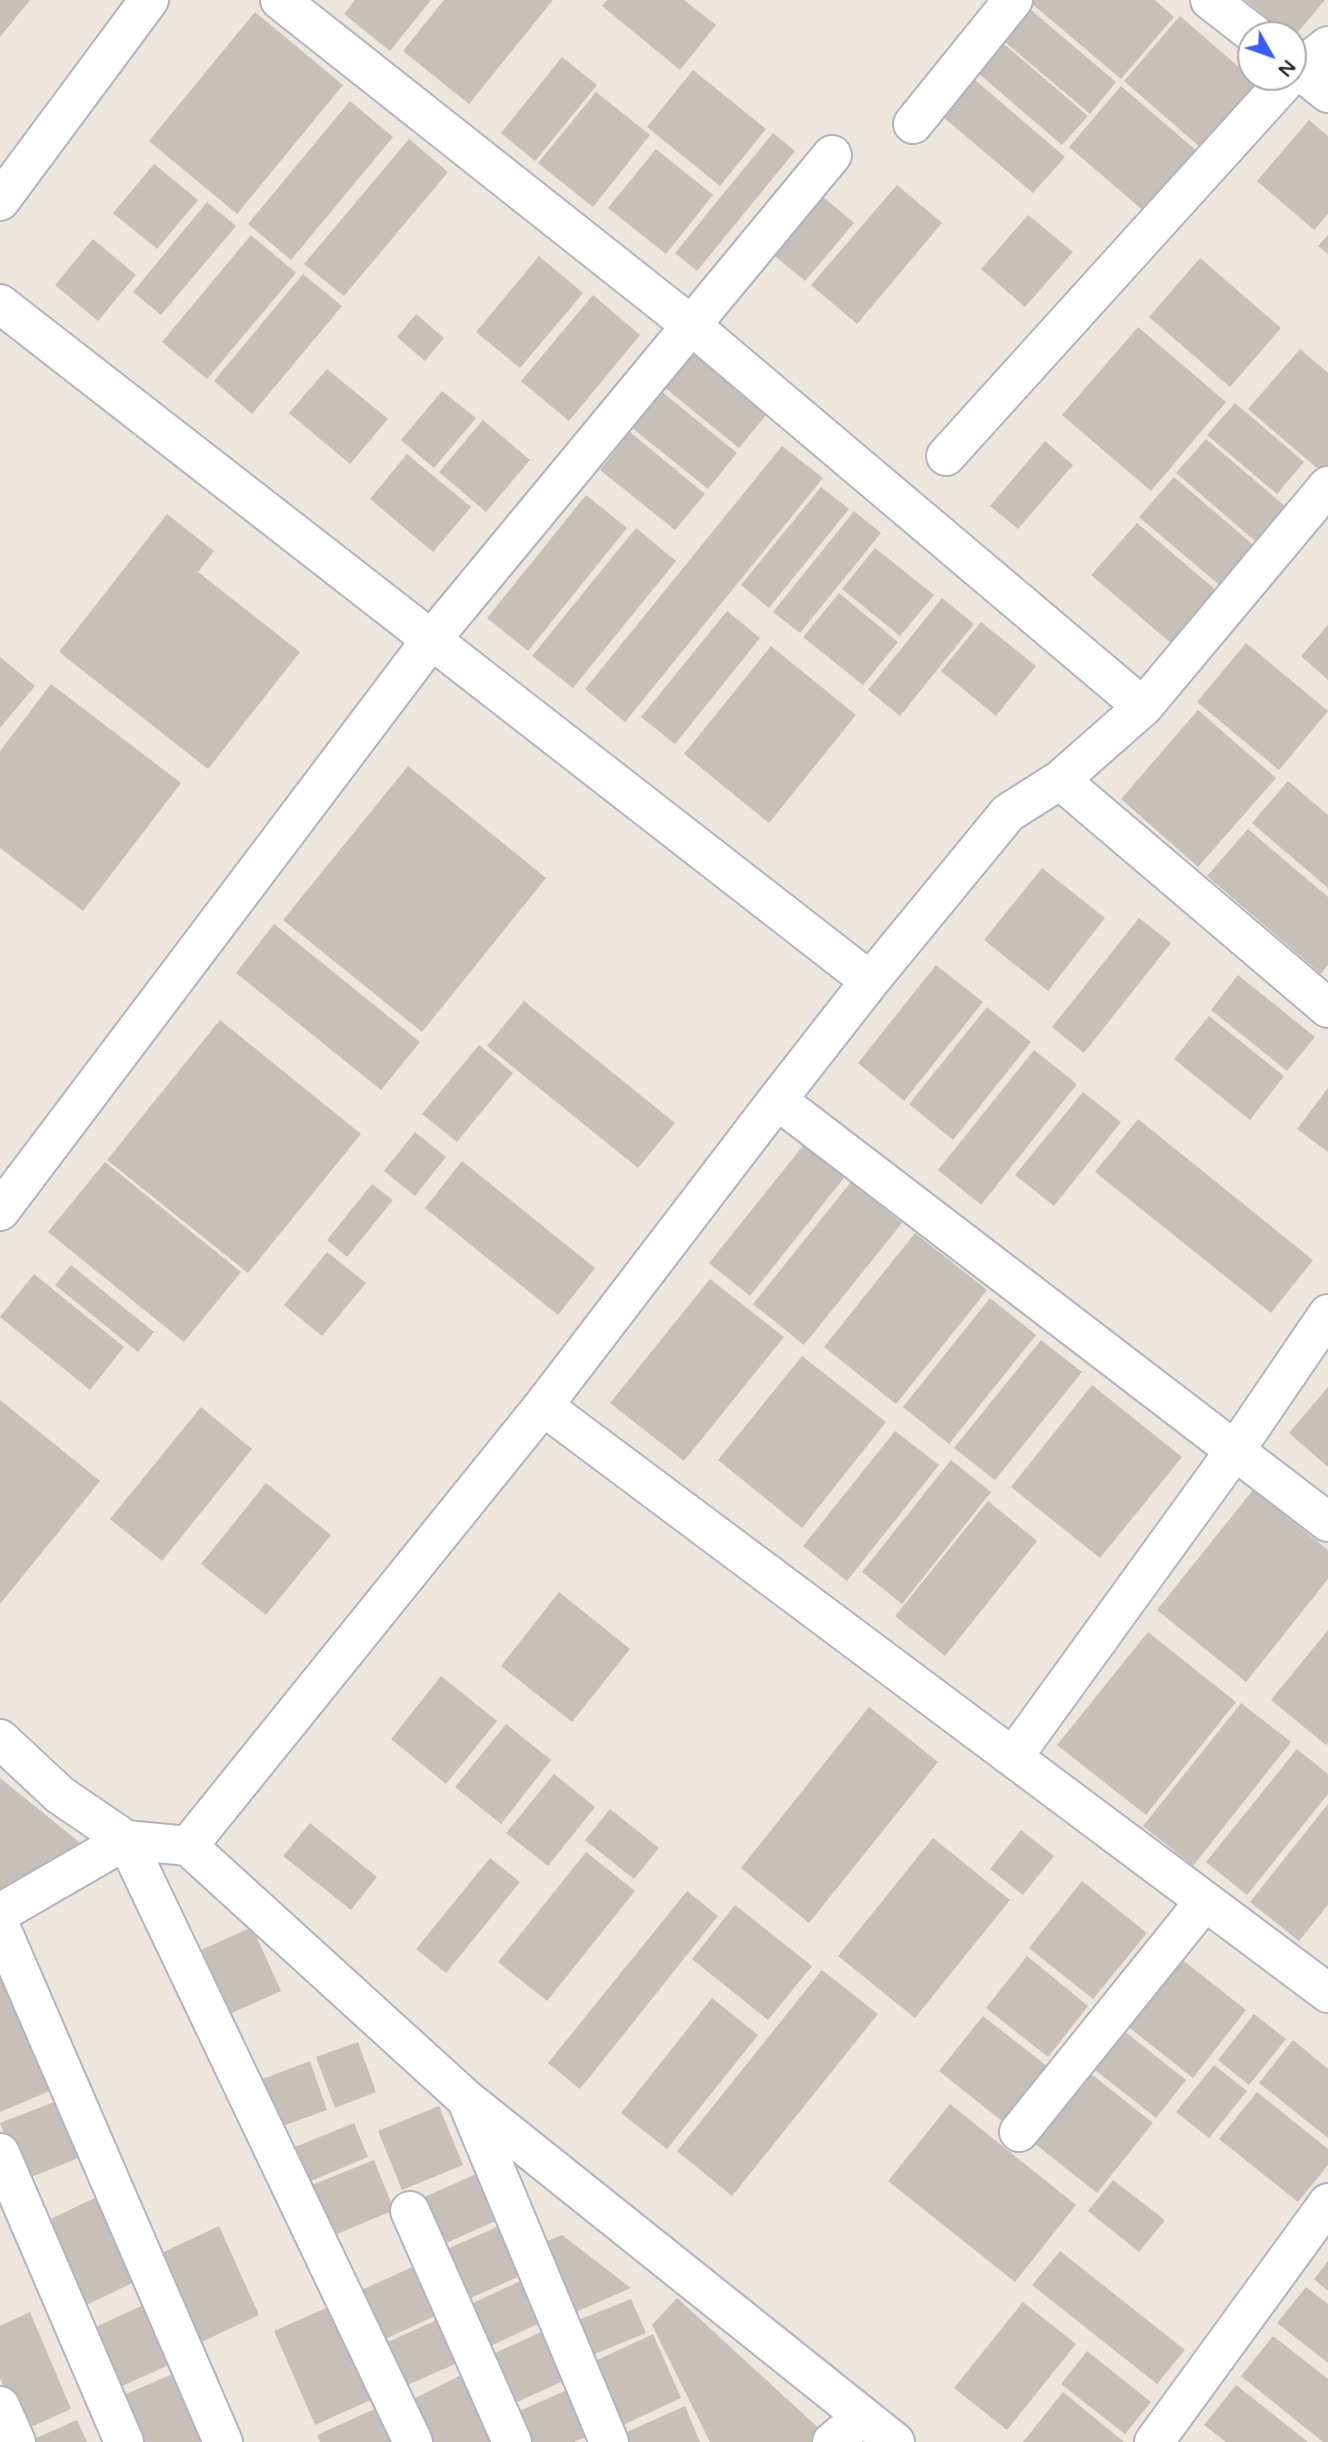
<!DOCTYPE html>
<style>
body{margin:0}
#map{position:relative;width:1328px;height:2442px;overflow:hidden;background:#ede6dd;font-family:"Varela Round",sans-serif}
canvas{display:block}
.north{position:absolute;left:1237px;top:21px;width:70px;height:70px;box-sizing:border-box;background:#fff;border:2px solid #aaa;border-radius:50%;rotate:130deg;font-size:19px;font-weight:700;line-height:28px;text-align:center;color:#2b2b2b}
.north::after{content:'';display:block;margin:auto;width:24px;height:32px;background:#395bff;clip-path:polygon(50% 0,100% 100%,50% 72%,0 100%)}
</style>
<div id="map">
<canvas width="1328" height="2442"></canvas>
<div class="north">N</div>
</div>
<script>
const ctx = document.querySelector('canvas').getContext('2d');
ctx.lineJoin = 'round';
function fillPath(path, color) { ctx.fillStyle = color; ctx.fill(path, 'evenodd'); }
function trace(path, color, width, dash) { ctx.strokeStyle = color; ctx.lineWidth = width; ctx.lineCap = dash ? 'butt' : 'round'; ctx.setLineDash(dash || []); ctx.stroke(path); }
fillPath(new Path2D(`
 M0 0H30L0 37Z
 M355 0H431L390 51 344 14Z
 M444 0H553L469 104 403 51Z
 M607 0H684L716 25 680 70 602 6Z
 M1032 0H1155L1174 17 1121 79 1030 2Z
 M1245 0H1325L1293 38V35H1287Z
 M1031 10 1116 82 1090 114 1005 42Z
 M255 12 343 85 237 214 149 141Z
 M1180 16 1264 89 1208 154 1124 81Z
 M1003 43 1088 116 1062 145 978 73Z
 M562 57 597 85 535 161 501 133Z
 M693 70 766 129 720 186 647 127Z
 M975 80 1065 157 1033 193 943 117Z
 M1121 86 1205 158 1153 219 1069 147Z
 M596 92 650 135 593 207 538 163Z
 M350 101 393 137 291 260 248 224Z
 M1309 120 1328 136V214L1314 230 1257 181Z
 M773 133 795 151 697 271 675 253Z
 M409 139 448 172 344 296 304 264Z
 M656 149 713 195 666 254 608 208Z
 M154 164 198 200 157 249 113 213Z
 M897 185 942 223 857 324 811 285Z
 M815 190 854 223 805 281 765 248Z
 M207 202 236 226 161 315 133 292Z
 M1028 215 1073 252 1025 307 981 269Z
 M251 235 296 273 207 379 162 342Z
 M1328 235V254L1318 246Z
 M93 239 136 275 98 321 55 285Z
 M539 256 583 293 520 368 476 332Z
 M1200 258 1281 328 1230 387 1149 317Z
 M303 274 342 306 252 414 214 381Z
 M593 295 640 335 569 421 521 381Z
 M416 314 444 338 425 361 397 337Z
 M1138 327 1226 402 1151 491 1062 415Z
 M1300 349 1328 373V471L1325 475 1248 409Z
 M692 353 767 414 739 448 664 387Z
 M327 369 388 419 350 464 289 413Z
 M442 391 476 418 434 468 401 440Z
 M661 391 737 453 708 489 632 428Z
 M1235 403 1304 462 1277 494 1207 435Z
 M483 420 530 460 486 512 439 472Z
 M630 432 705 494 675 530 600 470Z
 M1206 439 1285 506 1255 541 1176 473Z
 M1045 441 1073 465 1018 529 990 506Z
 M782 446 823 478 625 722 585 689Z
 M407 454 471 507 433 552 370 499Z
 M1174 477 1258 549 1223 588 1139 517Z
 M821 487 849 509 769 608 741 585Z
 M586 495 627 528 528 651 487 618Z
 M854 511 881 533 800 633 773 612Z
 M167 514 214 551 198 572 300 652 208 769 59 652Z
 M1137 523 1224 597 1179 650 1091 575Z
 M636 528 676 561 573 688 532 656Z
 M875 548 934 595 900 636 842 589Z
 M839 593 898 642 863 685 803 637Z
 M942 598 974 624 900 716 868 690Z
 M727 611 760 638 675 744 641 717Z
 M981 622 1036 666 996 716 941 671Z
 M1328 625V680L1301 656Z
 M1246 643 1328 711 1279 770 1197 702Z
 M771 646 856 715 769 823 684 754Z
 M0 657 35 686 0 728Z
 M51 684 181 783 83 911 0 848V751Z
 M1198 710 1276 778 1198 867 1121 799Z
 M408 766 546 878 422 1032 283 920Z
 M1288 781 1328 815V888L1252 823Z
 M1248 829 1328 897V965L1321 974 1207 876Z
 M1042 868 1105 918 1048 991 984 940Z
 M1139 918 1171 943 1084 1053 1052 1027Z
 M274 924 420 1042 381 1090 236 973Z
 M936 965 983 1002 904 1101 858 1063Z
 M1238 975 1315 1037 1287 1071 1211 1010Z
 M524 1001 675 1123 638 1168 487 1046Z
 M987 1007 1031 1042 953 1140 909 1104Z
 M1209 1016 1284 1076 1250 1120 1174 1059Z
 M220 1020 361 1134 248 1273 107 1160Z
 M479 1045 513 1073 457 1142 422 1114Z
 M1034 1050 1077 1084 981 1205 938 1170Z
 M1328 1088V1152L1297 1129Z
 M1083 1092 1121 1122 1054 1206 1015 1175Z
 M1138 1119 1313 1260 1271 1313 1095 1172Z
 M415 1132 446 1157 415 1196 384 1171Z
 M810 1137 851 1169 750 1296 709 1263Z
 M462 1161 595 1268 558 1315 425 1208Z
 M105 1162 241 1272 184 1342 48 1232Z
 M851 1182 902 1223 804 1345 753 1304Z
 M372 1184 393 1200 347 1257 327 1240Z
 M915 1233 987 1290 896 1404 824 1347Z
 M327 1252 366 1283 322 1336 284 1305Z
 M71 1265 154 1332 138 1352 55 1285Z
 M34 1274 124 1347 90 1390 0 1317Z
 M710 1279 784 1337 684 1461 610 1403Z
 M990 1298 1036 1335 949 1444 903 1407Z
 M1041 1340 1082 1372 995 1480 954 1448Z
 M802 1356 886 1422 802 1528 718 1460Z
 M1092 1385 1182 1457 1100 1558 1011 1487Z
 M1328 1387V1467L1289 1433Z
 M0 1400 100 1481 0 1604Z
 M201 1407 252 1449 162 1561 110 1519Z
 M895 1431 939 1465 847 1581 803 1546Z
 M951 1460 991 1492 902 1604 862 1572Z
 M266 1483 331 1535 266 1615 201 1564Z
 M1253 1490 1328 1550V1579L1246 1682 1157 1610Z
 M988 1501 1037 1541 945 1656 895 1616Z
 M559 1592 630 1649 572 1722 501 1666Z
 M1328 1630V1743L1326 1745 1271 1700Z
 M1148 1632 1236 1702 1146 1815 1057 1745Z
 M441 1676 497 1721 446 1784 391 1739Z
 M1241 1703 1291 1742 1193 1866 1143 1826Z
 M869 1707 938 1762 809 1923 741 1868Z
 M506 1724 551 1760 501 1824 455 1787Z
 M1297 1749 1328 1774V1794L1247 1895 1206 1862Z
 M554 1774 595 1807 548 1866 506 1833Z
 M0 1778 89 1850 0 1891Z
 M1328 1804V1905L1299 1941 1250 1902Z
 M610 1809 659 1848 634 1879 585 1840Z
 M310 1823 377 1877 351 1910 283 1856Z
 M1021 1830 1054 1856 1023 1895 990 1869Z
 M933 1838 1010 1900 915 2018 838 1956Z
 M586 1852 635 1891 547 2001 498 1962Z
 M490 1858 520 1882 446 1973 416 1949Z
 M1082 1881 1147 1933 1093 1999 1029 1948Z
 M687 1891 718 1916 580 2089 548 2063Z
 M735 1905 812 1966 768 2020 692 1959Z
 M252 1927 281 1991 227 2015 199 1951Z
 M0 1949 57 2088 0 2112Z
 M1027 1956 1088 2006 1048 2057 986 2008Z
 M1180 1958 1246 2010 1193 2078 1126 2025Z
 M822 1970 878 2014 732 2196 677 2151Z
 M712 1998 758 2035 667 2149 621 2113Z
 M1254 2014 1286 2039 1249 2085 1218 2060Z
 M983 2016 1047 2066 1003 2122 939 2071Z
 M1119 2027 1186 2080 1156 2118 1089 2065Z
 M1293 2040 1328 2069V2138L1259 2083Z
 M358 2042 376 2092 335 2108 316 2057Z
 M310 2061 327 2110 277 2128 260 2080Z
 M1214 2065 1247 2091 1209 2138 1176 2112Z
 M1085 2069 1153 2123 1097 2193 1029 2139Z
 M1257 2092 1328 2149V2165L1298 2202 1219 2139Z
 M62 2099 84 2156 21 2181 0 2123Z
 M950 2104 1076 2205 1015 2282 888 2181Z
 M439 2106 463 2165 402 2190 378 2131Z
 M354 2123 368 2157 304 2184 290 2149Z
 M374 2160 394 2210 323 2240 302 2189Z
 M483 2171 504 2217 433 2249 413 2202Z
 M1113 2180 1165 2220 1139 2252 1088 2211Z
 M101 2195 141 2279 82 2307 42 2223Z
 M506 2223 527 2273 459 2303 438 2253Z
 M219 2226 259 2315 195 2345 155 2256Z
 M562 2235 631 2288 564 2317 534 2247Z
 M1060 2251 1185 2350 1157 2384 1032 2285Z
 M428 2260 450 2309 370 2346 348 2296Z
 M1328 2261V2291L1314 2279Z
 M527 2278 546 2320 482 2350 462 2308Z
 M1306 2287 1328 2304V2363L1277 2323Z
 M677 2298 824 2433 814 2442H710L652 2325Z
 M631 2299 646 2333 580 2360 566 2325Z
 M154 2300 180 2360 113 2390 87 2331Z
 M1023 2302 1076 2344 1007 2430 954 2388Z
 M333 2305 373 2399 315 2425 274 2331Z
 M30 2312 71 2409 22 2431 0 2378V2326Z
 M450 2314 469 2358 396 2390 377 2347Z
 M550 2328 572 2377 506 2407 484 2358Z
 M653 2334 681 2398 610 2431 580 2368Z
 M1273 2336 1328 2379V2442H1323L1241 2376Z
 M1087 2351 1151 2402 1125 2434 1061 2384Z
 M471 2370 506 2442H423L405 2403Z
 M180 2371 210 2442H138L119 2397Z
 M1236 2385 1308 2442H1226L1204 2425Z
 M576 2386 597 2432 574 2442H527L515 2413Z
 M1063 2392 1124 2442H1023Z
 M685 2406 700 2442H612L611 2439Z
 M379 2407 395 2442H320L317 2435Z
 M77 2420 87 2442H27Z`), '#c6c0b8');
const minor = new Path2D(`
 M280 0 692 326 1143 707
 M1210 0 1255 35
 M1293 65 1328 93
 M1293 73 1328 46
 M913 124 1013 0
 M0 201 149 0
 M0 304 870 981
 M946 456 1289 77
 M1060 780 1328 1008
 M777 1100 1328 1522
 M0 1211 431 640 832 155
 M543 1406 1328 1993
 M0 1739 60 1795 126 1840 188 1846 543 1406 777 1100 870 981 1008 813 1060 780 1143 707 1328 486
 M1013 1757 1236 1449 1328 1314
 M188 1846 466 2099 895 2442
 M0 1913 126 1840 413 2442
 M0 1926 223 2442
 M467 2101 609 2442
 M1019 2132 1205 1901
 M0 2153 124 2442
 M410 2211 512 2442
 M0 2406 16 2442
 M832 2442 862 2417
 M1154 2442 1328 2203`);
trace(minor, '#b1b3bf', 42);
trace(minor, '#fff', 38);
</script>
